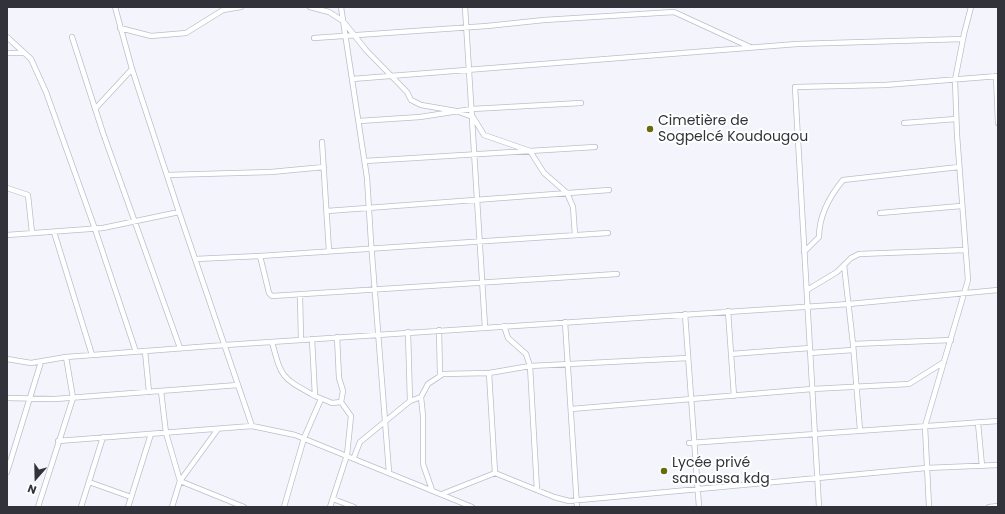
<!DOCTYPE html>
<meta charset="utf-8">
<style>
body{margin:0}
#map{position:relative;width:1005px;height:514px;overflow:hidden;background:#f4f5fc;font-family:Poppins,sans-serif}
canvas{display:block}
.frame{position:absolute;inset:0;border:8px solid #32333a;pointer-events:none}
.north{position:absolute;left:16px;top:458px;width:40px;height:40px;-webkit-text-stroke:3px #fff;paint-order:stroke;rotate:200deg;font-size:11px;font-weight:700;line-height:16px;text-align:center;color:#32333a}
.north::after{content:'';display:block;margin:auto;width:14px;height:18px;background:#32333a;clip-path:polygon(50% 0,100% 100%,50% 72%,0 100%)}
</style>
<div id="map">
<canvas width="1005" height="514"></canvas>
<div class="frame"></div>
<div class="north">N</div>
</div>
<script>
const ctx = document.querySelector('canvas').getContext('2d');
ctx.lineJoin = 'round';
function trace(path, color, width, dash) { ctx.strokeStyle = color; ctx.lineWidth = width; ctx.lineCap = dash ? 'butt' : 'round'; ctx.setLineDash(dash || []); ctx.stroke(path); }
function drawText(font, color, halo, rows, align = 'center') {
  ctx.font = font + ' Poppins,sans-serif'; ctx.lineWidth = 4; ctx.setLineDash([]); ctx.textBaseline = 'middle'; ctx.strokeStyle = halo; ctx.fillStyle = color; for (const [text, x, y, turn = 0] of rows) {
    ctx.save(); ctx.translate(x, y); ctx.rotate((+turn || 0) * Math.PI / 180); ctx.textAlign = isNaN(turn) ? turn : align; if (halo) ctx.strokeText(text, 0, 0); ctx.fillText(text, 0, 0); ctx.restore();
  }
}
const street = new Path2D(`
 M115 7 132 69 179 212
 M310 7 329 12 343 21 366 50 407 92 411 100 421 105 456 111 473 117 484 135 530 151 544 173 567 193 573 207 575 235
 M341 7 367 178 371 242 389 472
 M465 7 485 327
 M120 28 151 36 186 33 223 10 241 7
 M7 37 31 59 46 92 95 229 136 352
 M72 37 103 133 180 348
 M314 38 487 26 544 20 674 12 750 47
 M7 53H23
 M996 76 998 123
 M352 79 797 44 963 39
 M95 109 132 69
 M359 121 420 117 472 109 581 103
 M904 123 956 119
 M322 142 329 251
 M365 161 595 147
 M167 175 271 172 324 167
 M7 188 28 195 32 233
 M327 211 609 190
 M880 213 961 206
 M54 232 92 355
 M7 235 103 228 179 212 252 426 295 435 472 507
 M804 252 819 237C819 216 829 197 843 180L959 167
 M260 256 608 233
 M195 259 260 256 269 293 272 296 617 274
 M844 265 853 344 860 430
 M807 290 837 272 851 258 859 254 965 250
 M300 294 301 340
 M728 311 734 396
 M685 314 699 507
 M565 322 577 507
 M504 326 508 338 526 354 530 366 537 490
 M439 330 440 375
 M408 332 410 401
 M312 339 315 396 332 403 341 402
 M272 342C282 379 281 377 315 396
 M853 344 951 340
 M145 351 149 392
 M810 353 853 350
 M731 354 810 348
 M7 359 31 363 66 357 225 345 849 304 998 290
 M489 373 495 473 554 497 569 501 926 468 998 465
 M161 391 166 433 180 481 244 507
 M7 398 55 399 238 385
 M571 409 812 389 909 384 944 362
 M978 423 982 466
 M58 441 252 426
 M689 443 998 421
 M354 457 360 442 410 401 421 397
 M7 472 41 362
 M89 482 131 497
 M432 490 423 464V416L421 397 428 384 443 374 489 373 530 366 688 358
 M442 494 495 473
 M333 499 354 507
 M38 507 73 398 66 357
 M81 507 103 437
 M128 507 151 434
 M172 507 180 481 218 429
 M284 507 304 438 321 399
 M330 507 347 455 351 416 341 402 343 391 339 378 337 337
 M819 507 795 87 885 85 998 76
 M929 507 925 426 968 280 957 135 955 80 964 34 971 7
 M989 507 998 506`);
trace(street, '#bbbdcd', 6);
trace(street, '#fff', 4.5);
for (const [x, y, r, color] of [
 [650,129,4,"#686b0b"],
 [664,471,4,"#686b0b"]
]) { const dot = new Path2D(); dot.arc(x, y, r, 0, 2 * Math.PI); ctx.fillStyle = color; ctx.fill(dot); trace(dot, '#fff', 1.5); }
drawText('14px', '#32333a', '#fff', [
 ["Cimetière de",658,121],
 ["Sogpelcé Koudougou",658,137],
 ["Lycée privé",672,463],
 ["sanoussa kdg",672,479]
], 'left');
</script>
